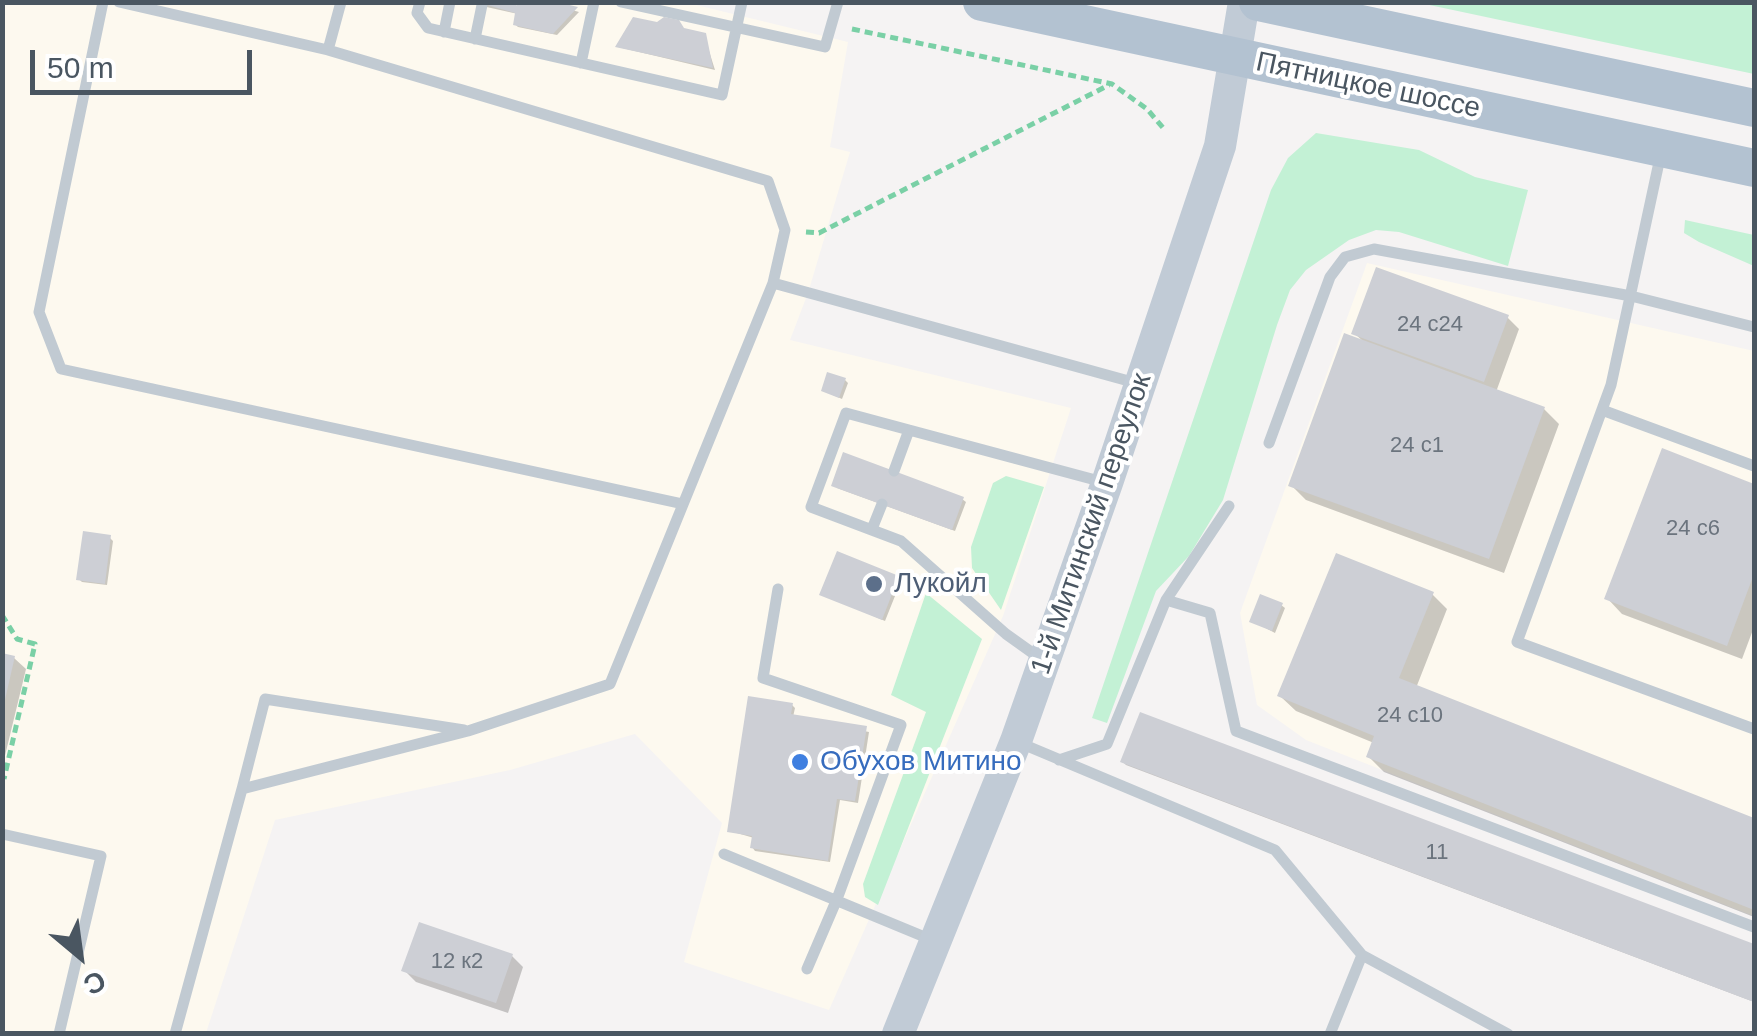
<!DOCTYPE html>
<meta charset="utf-8">
<style>
body{margin:0}
#map{position:relative;width:1757px;height:1036px;overflow:hidden;background:#f5f3f3;font-family:Arial,sans-serif}
canvas{display:block}
.frame{position:absolute;inset:0;border:5px solid #4a5661;pointer-events:none}
.north{position:absolute;left:30px;top:906px;width:100px;height:100px;-webkit-text-stroke:8px #fff;paint-order:stroke;rotate:151deg;font-size:28px;font-weight:700;line-height:40px;text-align:center;color:#4a5661}
.north::after{content:'';display:block;margin:auto;width:35px;height:45px;background:#4a5661;clip-path:polygon(50% 0,100% 100%,50% 72%,0 100%)}
.scale{position:absolute;left:30px;top:50px;width:222px;height:45px;box-sizing:border-box;border:5px solid #4a5661;border-top:0;padding-left:12px;font-size:30px;line-height:35px;white-space:nowrap;color:#4a5661;-webkit-text-stroke:8px #fff;paint-order:stroke}
</style>
<div id="map">
<canvas width="1757" height="1036"></canvas>
<div class="frame"></div>
<div class="north">С</div>
<div class="scale">50 m</div>
</div>
<script>
const ctx = document.querySelector('canvas').getContext('2d');
ctx.lineJoin = 'round';
function fillPath(path, color) { ctx.fillStyle = color; ctx.fill(path, 'evenodd'); }
function trace(path, color, width, dash) { ctx.strokeStyle = color; ctx.lineWidth = width; ctx.lineCap = dash ? 'butt' : 'round'; ctx.setLineDash(dash || []); ctx.stroke(path); }
function drawText(font, color, halo, rows, align = 'center') {
  ctx.font = font + ' Arial,sans-serif'; ctx.lineWidth = 8; ctx.setLineDash([]); ctx.textBaseline = 'middle'; ctx.strokeStyle = halo; ctx.fillStyle = color; for (const [text, x, y, turn = 0] of rows) {
    ctx.save(); ctx.translate(x, y); ctx.rotate((+turn || 0) * Math.PI / 180); ctx.textAlign = isNaN(turn) ? turn : align; if (halo) ctx.strokeText(text, 0, 0); ctx.fillText(text, 0, 0); ctx.restore();
  }
}
fillPath(new Path2D(`
 M684 2 848 42 830 147 850 152 808 293 790 340 1071 408 1003 616 829 1010 684 962 722 823 635 734 510 770 275 820 206 1033H3L2 3Z
 M1367 263 1754 351V916L1306 740 1257 705 1240 613Z`), '#fdf9ef');
fillPath(new Path2D(`
 M1420 3H1754V74Z
 M1316 133 1419 150 1475 177 1528 190 1508 266 1399 232 1376 230 1349 240 1306 270 1290 290 1277 325 1223 500 1189 556 1156 591 1107 723 1092 718 1271 190 1288 158Z
 M1685 220 1754 235V266L1699 242 1684 233Z
 M1006 476 1044 487 1001 610 972 568 971 547 993 483Z
 M926 593 982 639 878 905 865 897 863 884 926 712 891 695Z`), '#c3f1d5');
fillPath(new Path2D(`
 M464 2H515L518 10 545 2 579 12 557 35 518 27 515 24 518 14Z
 M657 25 704 35 715 70 618 47Z
 M1507 317 1519 329 1496 392 1544 409 1559 424 1504 573 1306 500 1291 485 1365 343 1354 333Z
 M845 380 848 383 842 399 824 391Z
 M1664 452 1754 486V627L1742 659 1622 614 1607 598Z
 M837 488 962 499 966 502 955 531Z
 M110 538 113 541 107 585 82 582 79 579Z
 M898 578 901 581 885 621 822 594Z
 M1432 594 1447 609 1416 688 1754 821V917L1384 772 1369 757 1374 743 1296 711 1280 696Z
 M1281 605 1285 608 1275 633 1252 621Z
 M2 655 14 658 26 669 2 768Z
 M792 705 795 708 793 717 869 732 858 803 840 800 830 862 755 851 752 847 754 838 730 831Z
 M1141 715 1754 947V1002L1126 765 1123 762Z
 M512 956 523 967 508 1013 416 982 404 970Z`), '#0003');
fillPath(new Path2D(`
 M477 2H515L517 6V2H557L578 7 553 34 513 25 515 13Z
 M633 17 657 22 664 17 679 20 684 28 706 33 713 68 615 47Z
 M1376 267 1509 315 1484 382 1351 334Z
 M1344 333 1545 407 1489 559 1288 486Z
 M827 372 846 378 839 398 821 391Z
 M1662 448 1754 484V574L1727 646 1604 599Z
 M843 452 964 497 952 530 831 486Z
 M83 531 111 535 105 584 76 580Z
 M837 551 899 576 882 620 819 595Z
 M1336 553 1434 592 1399 678 1754 818V910L1366 757 1374 736 1277 696Z
 M1260 594 1283 603 1272 631 1249 622Z
 M2 653 15 656 4 704 2 703Z
 M748 696 793 703 791 714 867 726 855 801 837 799 828 861 750 848 752 836 727 832Z
 M1140 712 1754 944V1002L1120 762Z
 M419 922 513 954 496 1003 401 971Z`), '#cdcfd5');
trace(new Path2D(`
 M852 29 1112 84 1147 109 1164 129
 M806 232 819 233 1109 85
 M2 615 17 639 35 644 4 779`), '#7ad0a6', 5, [8, 5]);
trace(new Path2D(`
 M103 2 39 312 61 369 683 504
 M119 2 328 50 768 181 785 230 773 283 610 684 468 731 242 789 175 1034
 M420 2 417 13 428 28 722 95 742 2
 M621 2 825 47 838 2
 M444 32 450 2
 M475 39 482 5
 M328 50 341 2
 M581 63 594 2
 M1661 153 1611 385 1517 642 1754 729
 M773 283 1136 383
 M1602 410 1754 466
 M909 430 846 413 811 507 901 541 1006 634 1041 659
 M1269 443 1330 277 1345 257 1374 249 1631 296 1754 327
 M894 471 909 430 1103 482
 M872 529 882 504
 M778 589 763 678 901 725 837 899 807 969
 M1166 600 1210 613 1236 731 1754 927
 M1020 743 1275 850 1362 955 1508 1034
 M1059 760 1107 744 1166 600 1229 506
 M242 789 265 699 464 730
 M2 834 101 856 59 1034
 M724 854 932 940
 M1330 1034 1362 955`), '#c1cad2', 11);
trace(new Path2D(`
 M898 1034 1016 741 1107 483 1220 146 1244 2`), '#c1cbd6', 32);
trace(new Path2D(`
 M982 2 1754 168
 M1258 2 1754 108`), '#b3c2d1', 38);
for (const [x, y, r, color] of [
 [874,584,10,"#5c6f8a"],
 [800,762,10,"#3f7fe0"]
]) { const dot = new Path2D(); dot.arc(x, y, r, 0, 2 * Math.PI); ctx.fillStyle = color; ctx.fill(dot); trace(dot, '#fff', 4); }
drawText('22px', '#6b747e', null, [
 ["24 с24",1430,325],
 ["24 с1",1417,446],
 ["24 с6",1693,529],
 ["24 с10",1410,716],
 ["11",1437,853],
 ["12 к2",457,962]
]);
drawText('28px', '#4a5661', '#fff', [
 ["Пятницкое шоссе",1368,86,12],
 ["1-й Митинский переулок",1092,524,-71]
]);
drawText('28px', '#4e5e75', '#fff', [
 ["Лукойл",894,584]
], 'left');
drawText('28px', '#366cbe', '#fff', [
 ["Обухов Митино",820,762]
], 'left');
</script>
